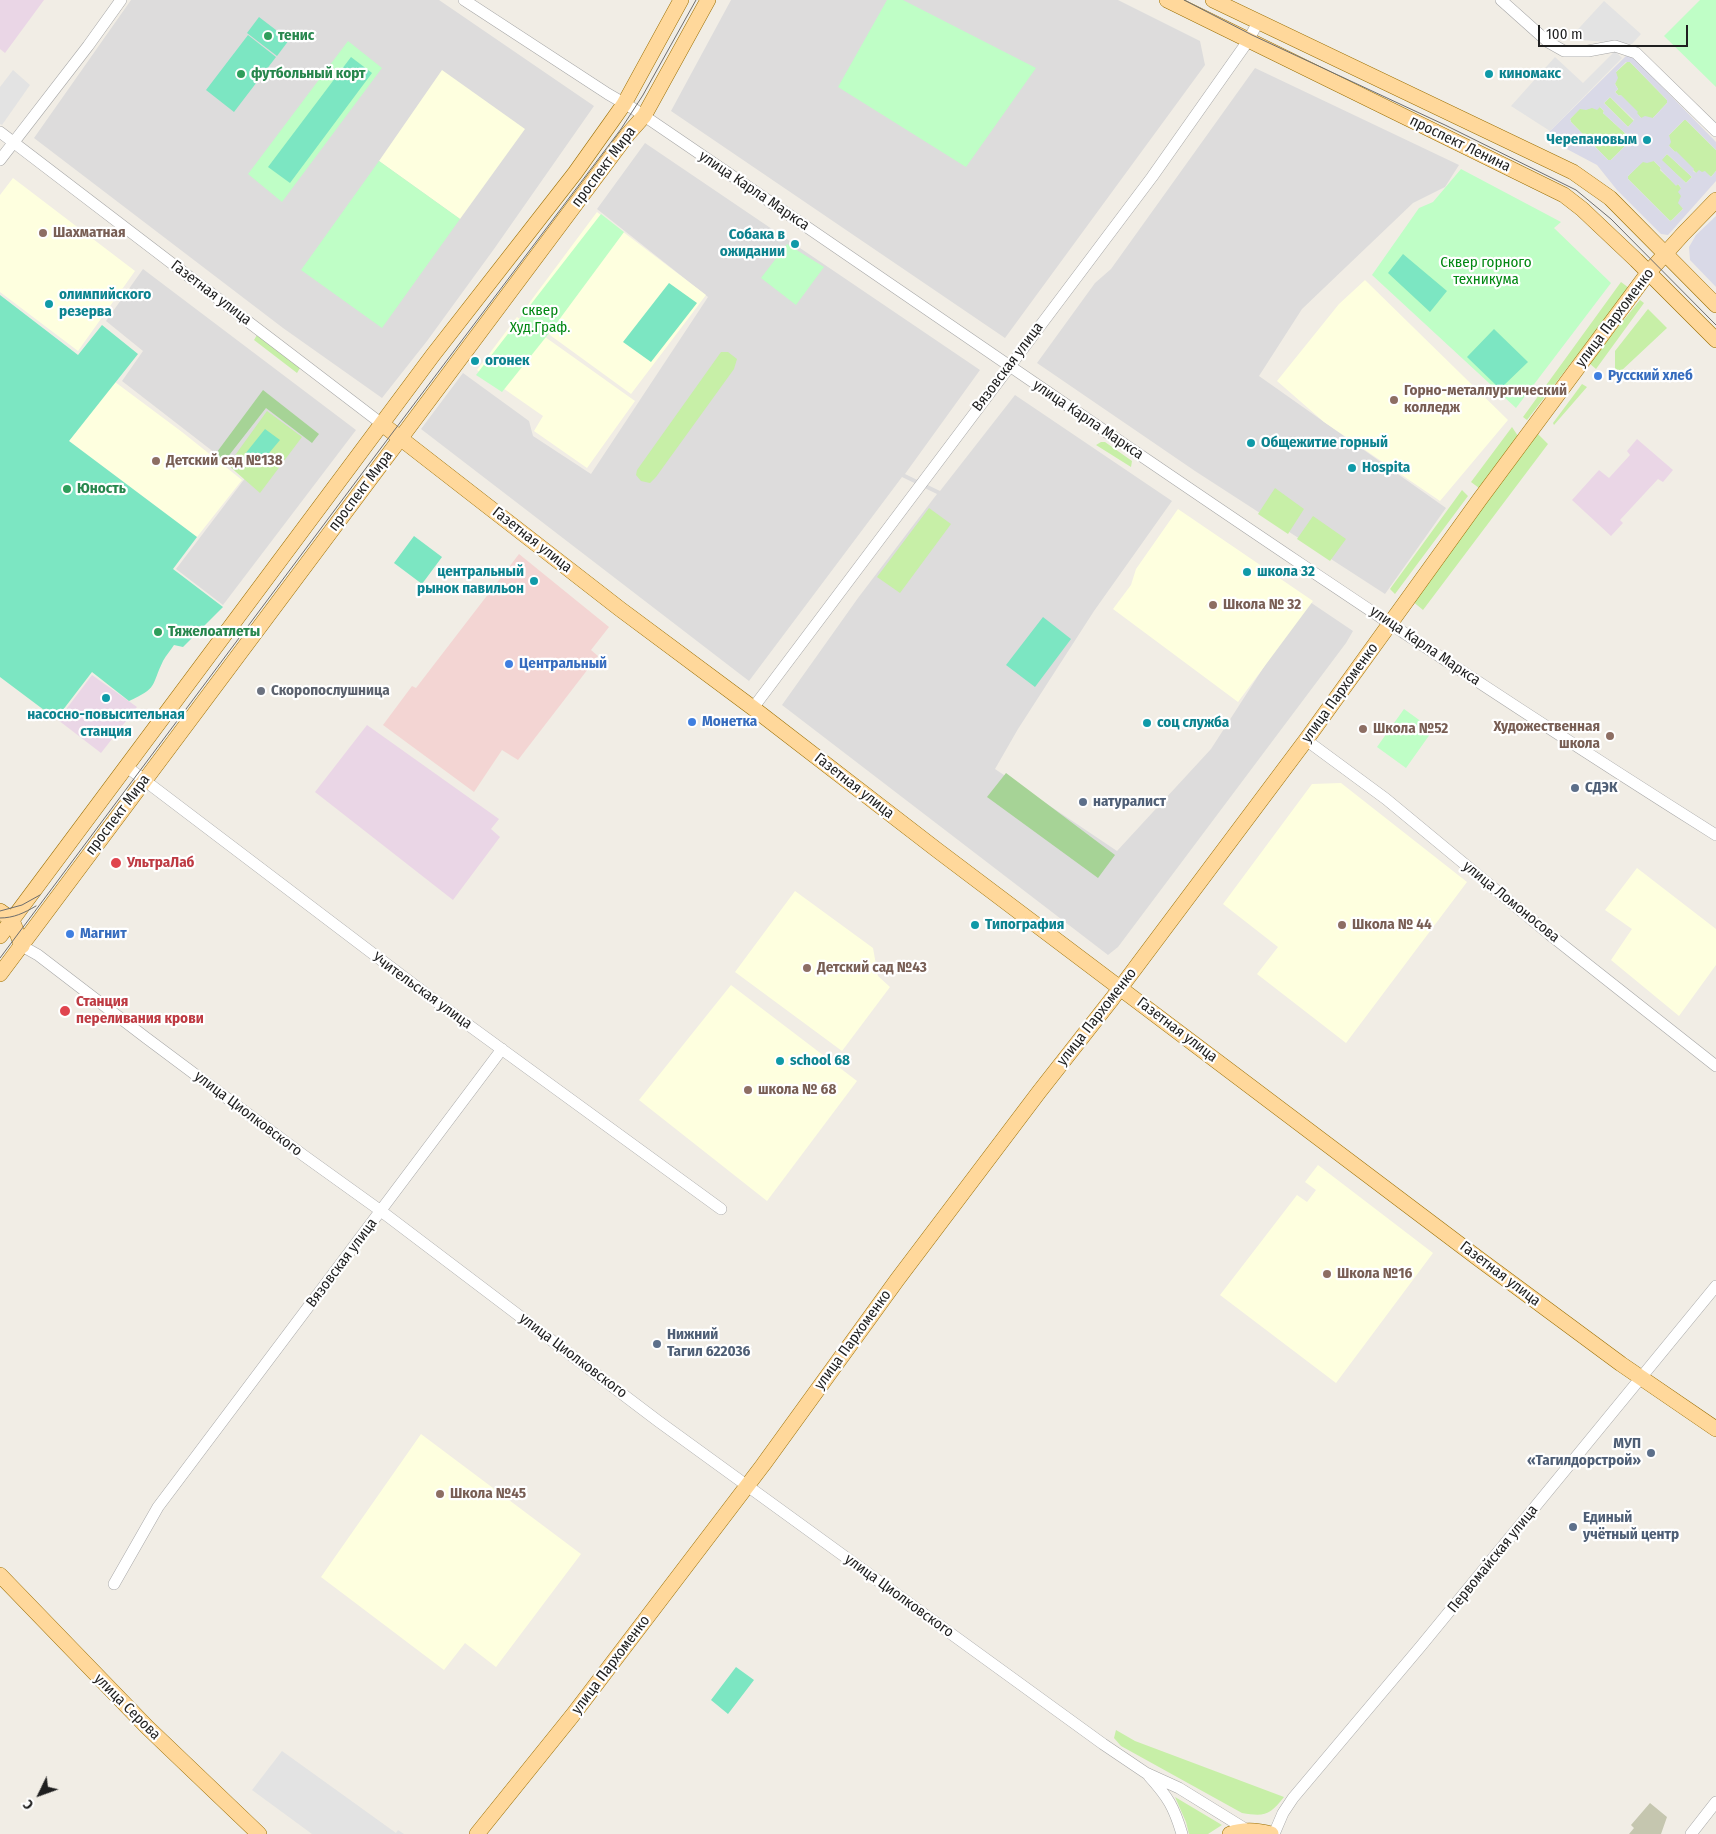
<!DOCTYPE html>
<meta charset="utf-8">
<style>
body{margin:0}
#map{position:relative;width:1716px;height:1834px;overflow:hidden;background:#f1ede5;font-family:"Fira Sans Condensed",sans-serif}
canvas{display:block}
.north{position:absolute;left:15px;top:1769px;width:50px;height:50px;-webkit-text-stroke:4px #fff;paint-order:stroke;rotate:228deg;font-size:14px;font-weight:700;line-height:20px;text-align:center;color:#1f1f1f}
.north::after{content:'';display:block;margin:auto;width:18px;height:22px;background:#1f1f1f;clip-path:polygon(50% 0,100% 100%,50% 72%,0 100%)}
.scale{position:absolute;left:1538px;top:25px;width:150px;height:22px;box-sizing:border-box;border:2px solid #1f1f1f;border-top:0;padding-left:6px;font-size:15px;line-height:18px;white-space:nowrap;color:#1f1f1f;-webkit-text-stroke:4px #fff;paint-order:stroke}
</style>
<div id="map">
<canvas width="1716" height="1834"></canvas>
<div class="north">С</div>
<div class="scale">100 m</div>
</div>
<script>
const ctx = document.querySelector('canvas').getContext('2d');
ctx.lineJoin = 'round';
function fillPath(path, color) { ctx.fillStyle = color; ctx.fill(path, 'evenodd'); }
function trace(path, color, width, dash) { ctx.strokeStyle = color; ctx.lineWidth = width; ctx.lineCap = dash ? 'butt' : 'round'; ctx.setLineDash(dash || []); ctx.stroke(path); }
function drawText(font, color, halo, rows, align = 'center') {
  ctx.font = font + ' "Fira Sans Condensed",sans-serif'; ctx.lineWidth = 4.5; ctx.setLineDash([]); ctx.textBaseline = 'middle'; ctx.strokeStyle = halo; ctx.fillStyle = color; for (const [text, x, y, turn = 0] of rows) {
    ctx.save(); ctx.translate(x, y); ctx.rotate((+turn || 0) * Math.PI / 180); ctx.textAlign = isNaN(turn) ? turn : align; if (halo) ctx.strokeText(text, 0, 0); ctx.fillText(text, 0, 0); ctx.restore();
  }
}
fillPath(new Path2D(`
 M131 0H439L594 106 494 249 427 341 382 398 283 328 34 138Z
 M731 0H1118L1200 41 1205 65 1005 338 671 111Z
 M1255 68 1459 165 1445 187 1413 203 1302 309 1259 376 1446 508 1385 594 1195 471 1037 363 1095 283 1111 269Z
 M645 143 980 370 905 474 940 491 1015 395 1172 501 1094 611 1018 729 995 769 1117 851 1211 749 1307 600 1353 631 1346 643 1118 947 1108 955 782 705 858 598 937 494 902 477 749 681 421 429 463 373 529 421 533 436 591 474 708 297 597 209Z
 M143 269 356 430 223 605 176 569 246 477 122 381 143 351 106 321Z`), '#dddcdc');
fillPath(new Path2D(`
 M519 554 609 627 591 650 598 656 518 760 502 750 474 792 383 725 412 686 416 688Z`), '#f3d5d3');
fillPath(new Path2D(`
 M0 0H44L5 53 0 49Z
 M1637 439 1673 470 1663 482 1658 479 1620 520 1623 523 1611 536 1572 500 1599 470 1609 478 1630 455 1627 451Z
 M92 675 137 707 101 753 58 720Z
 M367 725 499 819 491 829 500 837 453 900 315 792Z`), '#ead6e6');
fillPath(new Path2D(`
 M442 70 525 129 460 219 379 161Z
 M13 178 135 271 78 351 0 292V195Z
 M597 212 706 295 631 394 521 314Z
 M1365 280 1508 420 1440 501 1324 422 1277 381 1339 304Z
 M517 317 635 401 587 468 534 431 543 416 477 370Z
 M115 382 182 432 242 480 197 537 69 441Z
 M1178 509 1313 601 1238 702 1113 609 1131 585 1136 569Z
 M1341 783 1467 882 1346 1043 1257 974 1278 947 1223 904 1312 784Z
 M1637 868 1716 929V965L1679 1016 1611 960 1632 929 1605 910Z
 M795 891 873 948 878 976 890 987 842 1051 735 972Z
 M731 985 857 1081 767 1201 639 1100Z
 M1318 1165 1433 1253 1336 1383 1220 1295 1297 1195 1307 1202 1316 1190 1305 1182Z
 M421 1434 581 1554 496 1667 465 1643 444 1670 321 1577Z`), '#feffdf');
fillPath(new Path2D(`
 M1650 1803 1667 1817 1661 1834H1629L1634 1828 1631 1825Z`), '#c5c6af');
fillPath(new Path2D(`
 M1627 62H1630L1667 100V103L1653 118H1641L1620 95 1619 96 1615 92 1618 89 1615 84 1616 72Z
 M1610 97 1634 121 1628 127 1604 103Z
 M1600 107 1604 111 1603 113 1626 134 1624 138 1626 145 1611 160H1608L1571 122 1570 119 1580 108Z
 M1684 120H1686L1716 150V171L1711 177 1705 172 1696 173 1669 146V135Z
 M1667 154 1692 177 1686 183 1661 160Z
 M1643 161H1654L1661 168 1660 170 1676 185 1678 184 1681 188 1683 209 1672 220 1670 221 1628 179V176Z
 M1621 282 1629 288 1527 420 1523 417Z
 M1640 300 1644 303 1596 369 1589 363Z
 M1648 309 1667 328 1620 372 1615 369V351Z
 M257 335 300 368 297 373 254 340Z
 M721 352H728L737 359 734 369 656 477 650 483 641 481 636 475 637 470Z
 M1582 384 1587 387 1554 425 1553 423Z
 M267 411 302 437 260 493 228 465Z
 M1512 427 1518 436 1479 488 1471 482Z
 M1538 434 1548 444 1423 610 1411 600 1533 435Z
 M1101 442H1105L1132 461 1131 467 1096 445Z
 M1275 488 1304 509 1288 534 1258 514Z
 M1462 490 1468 496 1395 594 1390 589Z
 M929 508 951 524 900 593 877 577Z
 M1313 516 1346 539 1330 561 1297 539Z
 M1116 1730 1135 1741 1284 1797C1270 1815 1265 1817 1242 1813L1121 1746 1114 1738Z
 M1175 1797 1222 1825 1208 1834H1189L1186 1822Z`), '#c7efa7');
fillPath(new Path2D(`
 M263 390 319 434 312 443 266 408 223 463 214 456Z
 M1006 773 1115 855 1098 878 987 797Z`), '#a6d396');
fillPath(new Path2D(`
 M887 0H903L1036 68 966 167 838 87Z
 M1700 0H1716V87L1664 36Z
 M348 41 382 68 282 202 248 174Z
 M379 161 460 219 382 328 301 270Z
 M1461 169 1561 222 1554 228 1611 283 1516 408 1372 275 1419 208 1433 202Z
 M601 214 624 232 550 332 502 392 476 375Z
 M787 244 824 267 796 305 761 278Z
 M1404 709 1433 730 1406 768 1377 747Z`), '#bffec6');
fillPath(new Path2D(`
 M259 17 289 40 277 56 247 33Z
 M248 35 276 57 234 112 206 90Z
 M351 57 372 73 290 183 268 167Z
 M1403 254 1447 291 1430 312 1388 273Z
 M669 283 697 303 651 362 623 342Z
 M0 295 78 355 102 325 138 354 69 441 197 537 173 569 223 607 183 647 174 645C171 650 166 655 163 661 151 686 158 688 129 701L92 672 56 719 0 677Z
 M1494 329 1528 362 1500 389 1467 357Z
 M265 429 280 440 259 465 245 454Z
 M414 536 442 557 422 584 394 563Z
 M1043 617 1071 639 1035 687 1006 665Z
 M736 1667 754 1680 728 1714 711 1700Z`), '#7ce6c2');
fillPath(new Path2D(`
 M1604 1 1641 34 1632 44 1569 39Z
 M1615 51 1622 58 1550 131 1511 106 1555 57 1583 83Z
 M13 70 30 85 2 125 0 124V87Z
 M282 1751 396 1833 398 1830 404 1834H312L252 1790Z`), '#e3e3e3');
fillPath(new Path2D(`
 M1626 56 1632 57 1636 60 1716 142V150L1686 120H1684L1669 135 1671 142 1669 146 1675 152 1676 151 1694 169 1693 171 1696 173 1699 170 1702 172 1705 171 1711 177 1716 171V181L1668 235 1661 234 1617 190 1597 165 1544 137ZM1626 62H1630L1667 100V103L1653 118 1645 116 1641 118 1637 113 1638 112 1621 95 1619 96 1615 92 1618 89 1615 84 1618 78 1616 72ZM1610 97 1634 120 1628 127 1604 103ZM1600 107 1604 111 1603 113 1626 134 1624 138 1626 145 1611 160H1608L1571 122 1570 119 1580 109 1586 110 1592 108 1597 110ZM1667 154 1692 177 1686 183 1662 160ZM1654 161 1661 168 1660 169 1676 186 1678 184 1681 188 1678 192 1681 196 1678 203 1683 209 1672 220 1670 221 1628 179V176L1643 162 1647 163Z
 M1716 216V287L1690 260 1689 247 1696 235Z`), '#d9d9e7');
const minor = new Path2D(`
 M464 0 608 94 634 109C993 353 1349 604 1716 835
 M1501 0 1548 42 1564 51H1588L1615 46 1636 53 1716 131
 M0 132 382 424
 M0 160 88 46 121 0
 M753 708 1152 177 1248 41 1258 22
 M1306 740 1386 799 1549 934 1716 1066
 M127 767 430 997 721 1209
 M22 946 38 955 145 1037 303 1155 381 1211 658 1421 1103 1744 1146 1773 1179 1788 1247 1830
 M114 1584 158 1507 502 1049
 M1149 1776C1168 1797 1174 1807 1182 1834
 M1274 1834 1283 1813 1293 1798 1421 1646 1716 1286
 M1691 1834 1716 1802`);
const major = new Path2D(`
 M1167 0 1564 195 1582 209 1636 260 1716 340
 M1213 0 1573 172 1610 198 1716 305
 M382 424 620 609 753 708 937 850 1479 1259 1621 1364 1716 1429
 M0 911 12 920 22 946
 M0 936 433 355 575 173 612 121 624 104 681 0
 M0 974 628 134 644 116 708 0
 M0 1575 147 1727 259 1834
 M477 1834 572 1716 763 1465 897 1280 1039 1092 1112 999 1306 740 1480 499 1648 273 1683 234 1716 200
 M1230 1834C1244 1829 1257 1830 1271 1834`);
trace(minor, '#a6a6a6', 12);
trace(major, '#9a6e00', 16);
trace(minor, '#fff', 11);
trace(major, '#ffd89b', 15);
trace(new Path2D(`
 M1184 0 1252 35 1445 125 1576 190 1611 219 1716 325
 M0 911 22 905 40 895
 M0 918C14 918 24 913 36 906
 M0 958 381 448 621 129 643 95 696 0`), '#6d6d6d', 1);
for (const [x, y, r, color] of [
 [268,36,5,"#2e9e5b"],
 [241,74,5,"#2e9e5b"],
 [1489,74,5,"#0f9aa8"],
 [1647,140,5,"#0f9aa8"],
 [43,233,5,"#8d6e63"],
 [795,244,5,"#0f9aa8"],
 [49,304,5,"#0f9aa8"],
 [475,361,5,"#0f9aa8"],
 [1598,376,5,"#3f7fe0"],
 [1394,400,5,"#8d6e63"],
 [1251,443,5,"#0f9aa8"],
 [156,461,5,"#8d6e63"],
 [1352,468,5,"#0f9aa8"],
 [67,489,5,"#2e9e5b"],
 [1247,572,5,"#0f9aa8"],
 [534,581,5,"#0f9aa8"],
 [1213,605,5,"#8d6e63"],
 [158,632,5,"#2e9e5b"],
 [509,664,5,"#3f7fe0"],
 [261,691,5,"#6b7280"],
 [106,698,5,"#0f9aa8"],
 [692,722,5,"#3f7fe0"],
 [1147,723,5,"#0f9aa8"],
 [1363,729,5,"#8d6e63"],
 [1610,736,5,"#8d6e63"],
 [1575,788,5,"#5c6f8a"],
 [1083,802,5,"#5c6f8a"],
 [116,863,6,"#e0444e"],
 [975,925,5,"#0f9aa8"],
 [1342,925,5,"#8d6e63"],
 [70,934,5,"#3f7fe0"],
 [807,968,5,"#8d6e63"],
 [65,1011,6,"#e0444e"],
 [780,1061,5,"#0f9aa8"],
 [748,1090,5,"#8d6e63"],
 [1327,1274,5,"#8d6e63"],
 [657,1344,5,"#5c6f8a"],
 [1651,1453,5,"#5c6f8a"],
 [440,1494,5,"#8d6e63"],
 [1573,1527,5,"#5c6f8a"]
]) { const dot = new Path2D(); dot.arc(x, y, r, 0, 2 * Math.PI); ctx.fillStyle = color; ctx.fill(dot); trace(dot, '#fff', 2); }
drawText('bold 15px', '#27864d', '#fff', [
 ["тенис",278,36],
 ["футбольный корт",251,74],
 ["Юность",77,489],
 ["Тяжелоатлеты",168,632]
], 'left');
drawText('bold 15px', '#0d838f', '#fff', [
 ["киномакс",1499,74],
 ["Черепановым",1637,140,"right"],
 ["Собака в",785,235,"right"],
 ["ожидании",785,252,"right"],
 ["олимпийского",59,295],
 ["резерва",59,312],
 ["огонек",485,361],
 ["Общежитие горный",1261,443],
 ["Hospita",1362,468],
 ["центральный",524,572,"right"],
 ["рынок павильон",524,589,"right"],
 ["школа 32",1257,572],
 ["насосно-повысительная",106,715,"center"],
 ["станция",106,732,"center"],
 ["соц служба",1157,723],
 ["Типография",985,925],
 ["school 68",790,1061]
], 'left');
drawText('15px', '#1f1f1f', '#fff', [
 ["проспект Ленина",1460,144,26],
 ["проспект Мира",604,167,-53],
 ["улица Карла Маркса",754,191,34],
 ["Газетная улица",211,293,37],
 ["улица Пархоменко",1615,318,-53],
 ["Вязовская улица",1008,367,-53],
 ["улица Карла Маркса",1088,420,34],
 ["проспект Мира",361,491,-53],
 ["Газетная улица",532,540,38],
 ["улица Карла Маркса",1425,646,34],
 ["улица Пархоменко",1340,693,-54],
 ["Газетная улица",854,786,38],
 ["проспект Мира",118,815,-53],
 ["улица Ломоносова",1511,902,39],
 ["Учительская улица",422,991,36],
 ["улица Пархоменко",1097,1017,-52],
 ["Газетная улица",1177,1030,37],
 ["улица Циолковского",248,1114,37],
 ["Вязовская улица",342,1263,-53],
 ["Газетная улица",1500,1274,37],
 ["улица Пархоменко",853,1340,-54],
 ["улица Циолковского",573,1356,37],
 ["Первомайская улица",1493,1559,-51],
 ["улица Циолковского",899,1596,36],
 ["улица Пархоменко",611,1665,-53],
 ["улица Серова",127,1707,45]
]);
drawText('bold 15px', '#785e54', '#fff', [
 ["Шахматная",53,233],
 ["Горно-металлургический",1404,391],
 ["колледж",1404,408],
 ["Детский сад №138",166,461],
 ["Школа № 32",1223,605],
 ["Художественная",1600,727,"right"],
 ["школа",1600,744,"right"],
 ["Школа №52",1373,729],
 ["Школа № 44",1352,925],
 ["Детский сад №43",817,968],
 ["школа № 68",758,1090],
 ["Школа №16",1337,1274],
 ["Школа №45",450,1494]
], 'left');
drawText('15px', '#028813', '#fff', [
 ["Сквер горного",1486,263],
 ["техникума",1486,280],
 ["сквер",540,311],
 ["Худ.Граф.",540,328]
]);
drawText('bold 15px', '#366cbe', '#fff', [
 ["Русский хлеб",1608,376],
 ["Центральный",519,664],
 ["Монетка",702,722],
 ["Магнит",80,934]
], 'left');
drawText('bold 15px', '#5b616d', '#fff', [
 ["Скоропослушница",271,691]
], 'left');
drawText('bold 15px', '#4e5e75', '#fff', [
 ["СДЭК",1585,788],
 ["натуралист",1093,802],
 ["Нижний",667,1335],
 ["Тагил 622036",667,1352],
 ["МУП",1641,1444,"right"],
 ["«Тагилдорстрой»",1641,1461,"right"],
 ["Единый",1583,1518],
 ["учётный центр",1583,1535]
], 'left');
drawText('bold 15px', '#be3a42', '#fff', [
 ["УльтраЛаб",127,863],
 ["Станция",76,1002],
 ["переливания крови",76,1019]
], 'left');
</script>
